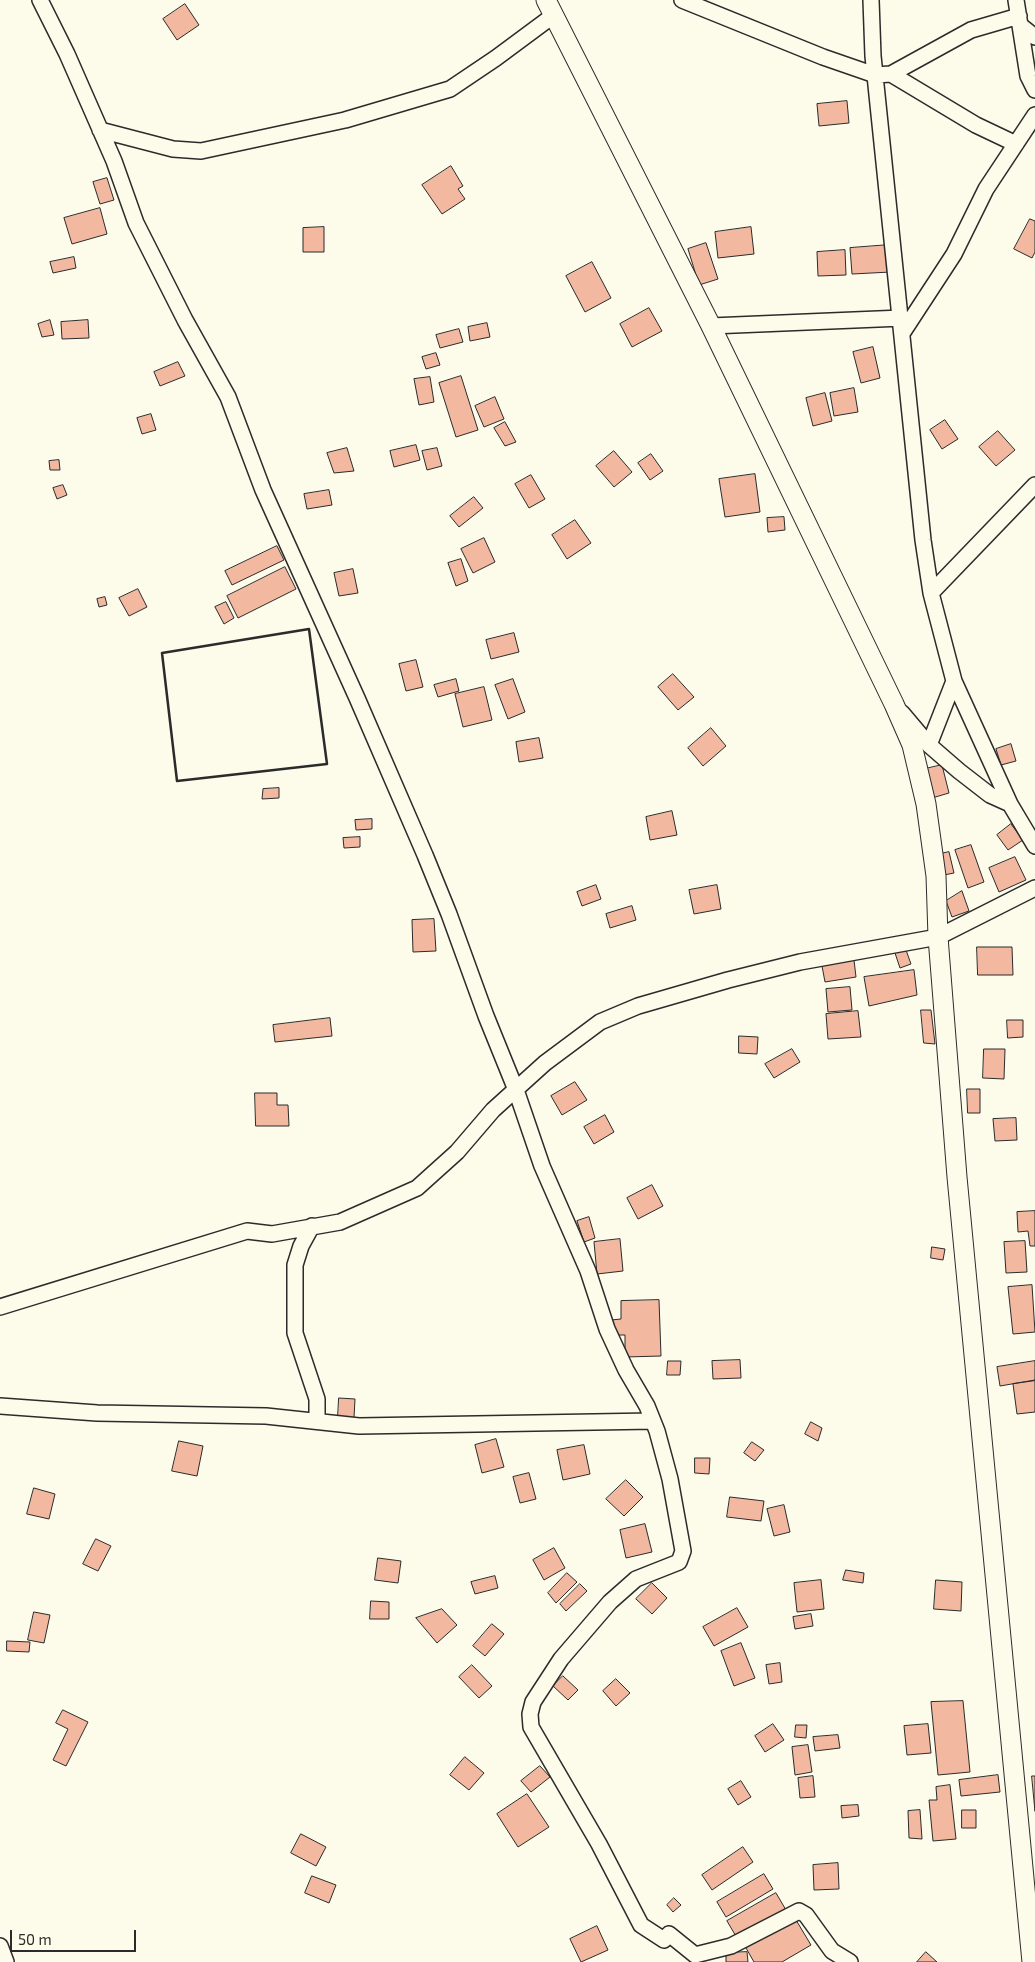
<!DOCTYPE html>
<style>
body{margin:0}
#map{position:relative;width:1035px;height:1962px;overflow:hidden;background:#fdfbea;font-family:"Exo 2",sans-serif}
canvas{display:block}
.scale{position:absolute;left:10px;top:1930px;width:126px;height:22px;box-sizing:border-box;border:2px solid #2b2b2b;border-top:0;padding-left:6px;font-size:15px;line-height:18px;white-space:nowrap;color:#2b2b2b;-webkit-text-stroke:4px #fdfbea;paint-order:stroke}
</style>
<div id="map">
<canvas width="1035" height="1962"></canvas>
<div class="scale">50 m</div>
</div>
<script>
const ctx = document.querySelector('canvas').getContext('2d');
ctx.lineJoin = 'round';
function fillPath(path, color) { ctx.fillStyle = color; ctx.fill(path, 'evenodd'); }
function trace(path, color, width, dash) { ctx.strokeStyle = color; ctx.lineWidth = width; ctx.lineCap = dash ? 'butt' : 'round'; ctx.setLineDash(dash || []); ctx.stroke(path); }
const building = new Path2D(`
 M185 4 199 25 177 40 163 19Z
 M847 101 849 123 819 126 817 104Z
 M451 166 463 186 458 189 465 199 442 214 422 185Z
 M107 178 114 200 100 204 93 182Z
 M100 208 107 234 72 244 64 218Z
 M1030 219 1035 221V252L1032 258 1014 249Z
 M324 227V252H303V228Z
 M751 227 754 254 718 258 715 232Z
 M706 243 718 279 699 285 688 249Z
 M889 245 891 272 852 274 850 248Z
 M845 250 846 275 818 276 817 252Z
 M74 257 76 268 53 273 50 262Z
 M592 262 611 298 585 312 566 276Z
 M649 308 662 331 632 347 620 324Z
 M50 320 54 335 42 337 38 324Z
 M88 320 89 338 62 339 61 322Z
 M487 323 490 337 470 341 468 327Z
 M459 329 463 342 440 348 436 335Z
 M873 347 880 378 861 383 853 352Z
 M436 353 440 365 426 369 422 357Z
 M178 362 185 376 160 386 154 372Z
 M461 376 478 430 456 437 439 383Z
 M430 377 434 402 419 405 414 379Z
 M854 388 858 412 834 416 830 393Z
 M825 393 832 421 813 426 806 398Z
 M495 397 504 419 484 427 475 406Z
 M151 414 156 430 142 434 137 418Z
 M945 420 958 439 942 449 930 430Z
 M505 422 516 442 505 446 494 428Z
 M998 431 1015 450 996 466 979 447Z
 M416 445 420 460 394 467 390 451Z
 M347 448 354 471 334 473 327 453Z
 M437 448 442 466 427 470 422 451Z
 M614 451 632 472 614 487 596 466Z
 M651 454 663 471 650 480 638 463Z
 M59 460 60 470H50L49 461Z
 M755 474 760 512 725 517 719 479Z
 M531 475 545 499 529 508 515 484Z
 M63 485 67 495 57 499 53 488Z
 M329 490 332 505 307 509 304 494Z
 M474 497 483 508 459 527 450 516Z
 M784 517 785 530 768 532 767 518Z
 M575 520 591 543 567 559 552 535Z
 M484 538 495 562 473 573 461 549Z
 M277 546 284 560 232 585 225 571Z
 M461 559 468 581 456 586 448 563Z
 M285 567 296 589 238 618 227 596Z
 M353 569 358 593 339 596 334 573Z
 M138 589 147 607 129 616 119 598Z
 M105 597 107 605 99 607 97 599Z
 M226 602 234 618 224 624 215 607Z
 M514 633 519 652 491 659 486 640Z
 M416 660 423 687 406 691 399 664Z
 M673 674 694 697 678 710 658 687Z
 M456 679 459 691 438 697 434 685Z
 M513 679 525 712 508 719 495 685Z
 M484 687 492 720 463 727 455 694Z
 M711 728 726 746 703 766 688 748Z
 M539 738 543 758 519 762 516 742Z
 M1011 744 1016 761 1001 765 996 749Z
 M942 765 949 793 932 798 925 769Z
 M279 788V798L262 799 263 789Z
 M672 811 677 835 650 840 646 817Z
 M372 819V829L356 830 355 820Z
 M1011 824 1023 840 1008 850 997 835Z
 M360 837V847L344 848 343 838Z
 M971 845 984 882 968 888 955 850Z
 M949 852 954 873 944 875 940 854Z
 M1015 857 1026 880 999 892 989 868Z
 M596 885 601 899 582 906 577 892Z
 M717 885 721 909 694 914 689 890Z
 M962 891 969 911 952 917 946 901Z
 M632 906 636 920 610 928 606 914Z
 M434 919 436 951 413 952 412 920Z
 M977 947H1012L1013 975H978Z
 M906 950 911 964 900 968 895 953Z
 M854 960 856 977 825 982 822 966Z
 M914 970 917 995 869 1006 864 977Z
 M850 987 852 1010 828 1012 826 989Z
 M921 1010H931L935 1044 924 1043Z
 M858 1011 861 1037 828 1039 826 1014Z
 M330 1018 332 1036 275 1042 273 1025Z
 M1007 1020H1023V1037L1008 1038Z
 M739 1036 758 1037 757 1054 739 1053Z
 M792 1049 800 1062 774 1078 765 1064Z
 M984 1049H1005L1004 1079 983 1078Z
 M575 1082 587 1100 562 1115 551 1096Z
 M967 1089H980V1113H968Z
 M255 1093H277V1105H288L289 1126H256Z
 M605 1115 614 1132 594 1144 584 1127Z
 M1016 1118 1017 1140 995 1141 993 1119Z
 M652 1185 663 1206 638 1219 627 1198Z
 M1035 1211V1246H1030L1028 1231 1018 1232 1017 1212Z
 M589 1217 595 1238 584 1242 577 1221Z
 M620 1239 623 1271 597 1274 594 1242Z
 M1025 1241 1027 1272 1006 1273 1004 1242Z
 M932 1247 945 1249 943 1260 931 1258Z
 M1032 1285 1035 1332 1013 1334 1008 1287Z
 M659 1300 661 1356 625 1357V1335H617L611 1320 621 1319V1301Z
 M740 1360 741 1378 713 1379 712 1361Z
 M668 1361H681L680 1375H667Z
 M1035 1361V1380L1000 1386 997 1367Z
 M1035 1381V1412L1017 1414 1013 1384Z
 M339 1398 355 1399 354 1418 338 1417Z
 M811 1422 822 1428 818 1441 805 1434Z
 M496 1439 504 1467 482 1473 475 1445Z
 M179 1441 203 1446 197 1476 172 1471Z
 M752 1442 764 1450 755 1461 744 1453Z
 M584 1445 590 1474 563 1480 557 1450Z
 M695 1458H710L709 1474 695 1473Z
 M529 1473 536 1499 520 1503 513 1477Z
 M626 1480 643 1497 624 1516 606 1499Z
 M34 1488 55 1494 49 1519 27 1514Z
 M730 1497 764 1501 761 1521 727 1517Z
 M784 1505 790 1532 774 1536 767 1509Z
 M645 1524 652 1552 626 1558 620 1530Z
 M96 1539 111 1546 98 1571 83 1564Z
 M554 1548 565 1568 544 1580 533 1560Z
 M378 1558 401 1561 398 1583 375 1580Z
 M846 1570 864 1573 863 1583 843 1580Z
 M567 1573 577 1582 556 1603 548 1593Z
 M495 1576 498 1588 475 1594 471 1582Z
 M821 1580 824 1609 797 1612 794 1583Z
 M936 1580 962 1582 961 1611 934 1609Z
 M652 1583 667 1598 652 1614 636 1599Z
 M580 1584 587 1591 566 1611 560 1604Z
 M371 1601 389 1602V1619H370Z
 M737 1608 748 1627 714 1646 703 1627Z
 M442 1609 457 1625 437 1643 416 1618Z
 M34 1612 50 1615 44 1643 28 1640Z
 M811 1614 813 1626 795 1629 793 1617Z
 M492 1624 504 1634 485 1656 473 1646Z
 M7 1641 30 1642 29 1652 7 1651Z
 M741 1643 755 1678 734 1686 721 1651Z
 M780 1663 782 1682 769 1684 766 1665Z
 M472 1665 492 1686 479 1698 459 1677Z
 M563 1676 578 1690 568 1700 553 1686Z
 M616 1679 630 1693 616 1706 603 1691Z
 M963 1701 970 1772 938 1775 931 1702Z
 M63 1710 88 1722 66 1766 53 1760 68 1729 56 1723Z
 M773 1724 784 1740 765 1752 755 1736Z
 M928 1724 931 1753 907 1755 904 1726Z
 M796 1725H807L806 1738 795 1737Z
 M838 1735 840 1748 815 1751 813 1737Z
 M808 1745 812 1772 795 1775 792 1747Z
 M465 1757 484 1773 469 1790 450 1775Z
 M540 1766 550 1777 531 1792 521 1781Z
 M998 1775 1000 1792 961 1796 959 1780Z
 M813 1776 815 1797 800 1798 798 1778Z
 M1032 1776H1035V1811Z
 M741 1781 751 1797 738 1805 728 1789Z
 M950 1785 956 1839 933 1841 929 1800H937L936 1787Z
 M527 1794 549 1827 518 1847 497 1814Z
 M858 1805 859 1816 842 1818 841 1806Z
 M920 1810 922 1839 909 1838 908 1811Z
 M962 1810H976V1828H962Z
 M301 1834 326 1847 316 1866 291 1853Z
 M743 1847 753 1862 712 1890 702 1875Z
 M838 1863 839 1889 814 1890 813 1865Z
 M764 1874 773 1889 726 1917 717 1902Z
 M312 1876 336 1885 329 1903 305 1893Z
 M776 1893 786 1910 737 1938 727 1921Z
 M674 1898 681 1905 673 1912 667 1905Z
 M796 1920 811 1945 782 1962H754L746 1948Z
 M597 1926 608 1950 581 1962 570 1939Z
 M747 1952 748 1962H726V1953Z
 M926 1952 937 1962H917Z`);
fillPath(building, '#f2b8a0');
trace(building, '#2b2b2b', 1);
const minor = new Path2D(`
 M40 0 67 54 114 161 136 223 185 320 228 397 263 490 357 698 425 855 449 914 486 1016 516 1090 542 1166 588 1271 607 1329 626 1370 647 1406 657 1431 670 1479 683 1551 679 1562 636 1579 610 1602 561 1659 533 1702 530 1714 531 1727 599 1844 641 1925 664 1940 669 1934 695 1955 731 1946 799 1911 806 1915 832 1951 850 1962
 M682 0 823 57 875 75 891 74 971 30 1019 16
 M871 0 873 56 923 540 931 593 954 681 1010 804
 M1016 0 1028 76 1035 90
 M1020 25 1035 37
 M891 74 976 125 1016 144
 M100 130 173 149 201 151 345 120 450 89 496 58 554 15
 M711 326 902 318
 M903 332 954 254 986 189 1035 115
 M931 593 1035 485
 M902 713 929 745 959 771 990 795 1010 804 1035 846
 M929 745 954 681
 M312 1226 301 1246 295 1265V1333L317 1399V1421
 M0 1307 247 1231 272 1234 340 1222 417 1188 457 1152 493 1110 545 1063 600 1022 638 1006 728 980 800 962 938 937 1035 888
 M0 1406 97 1413 266 1416 359 1426 653 1421
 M0 1946 6 1962`);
const tertiary = new Path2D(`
 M546 0 711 326 894 704 912 745 926 804 936 876 938 937 957 1177 1032 1962`);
trace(minor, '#2b2b2b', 18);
trace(tertiary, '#2b2b2b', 21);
trace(minor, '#fdfbea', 15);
trace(tertiary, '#fdfbea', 19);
trace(new Path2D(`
 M309 629 327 764 177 781 162 653Z`), '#2b2b2b', 2.5);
</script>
